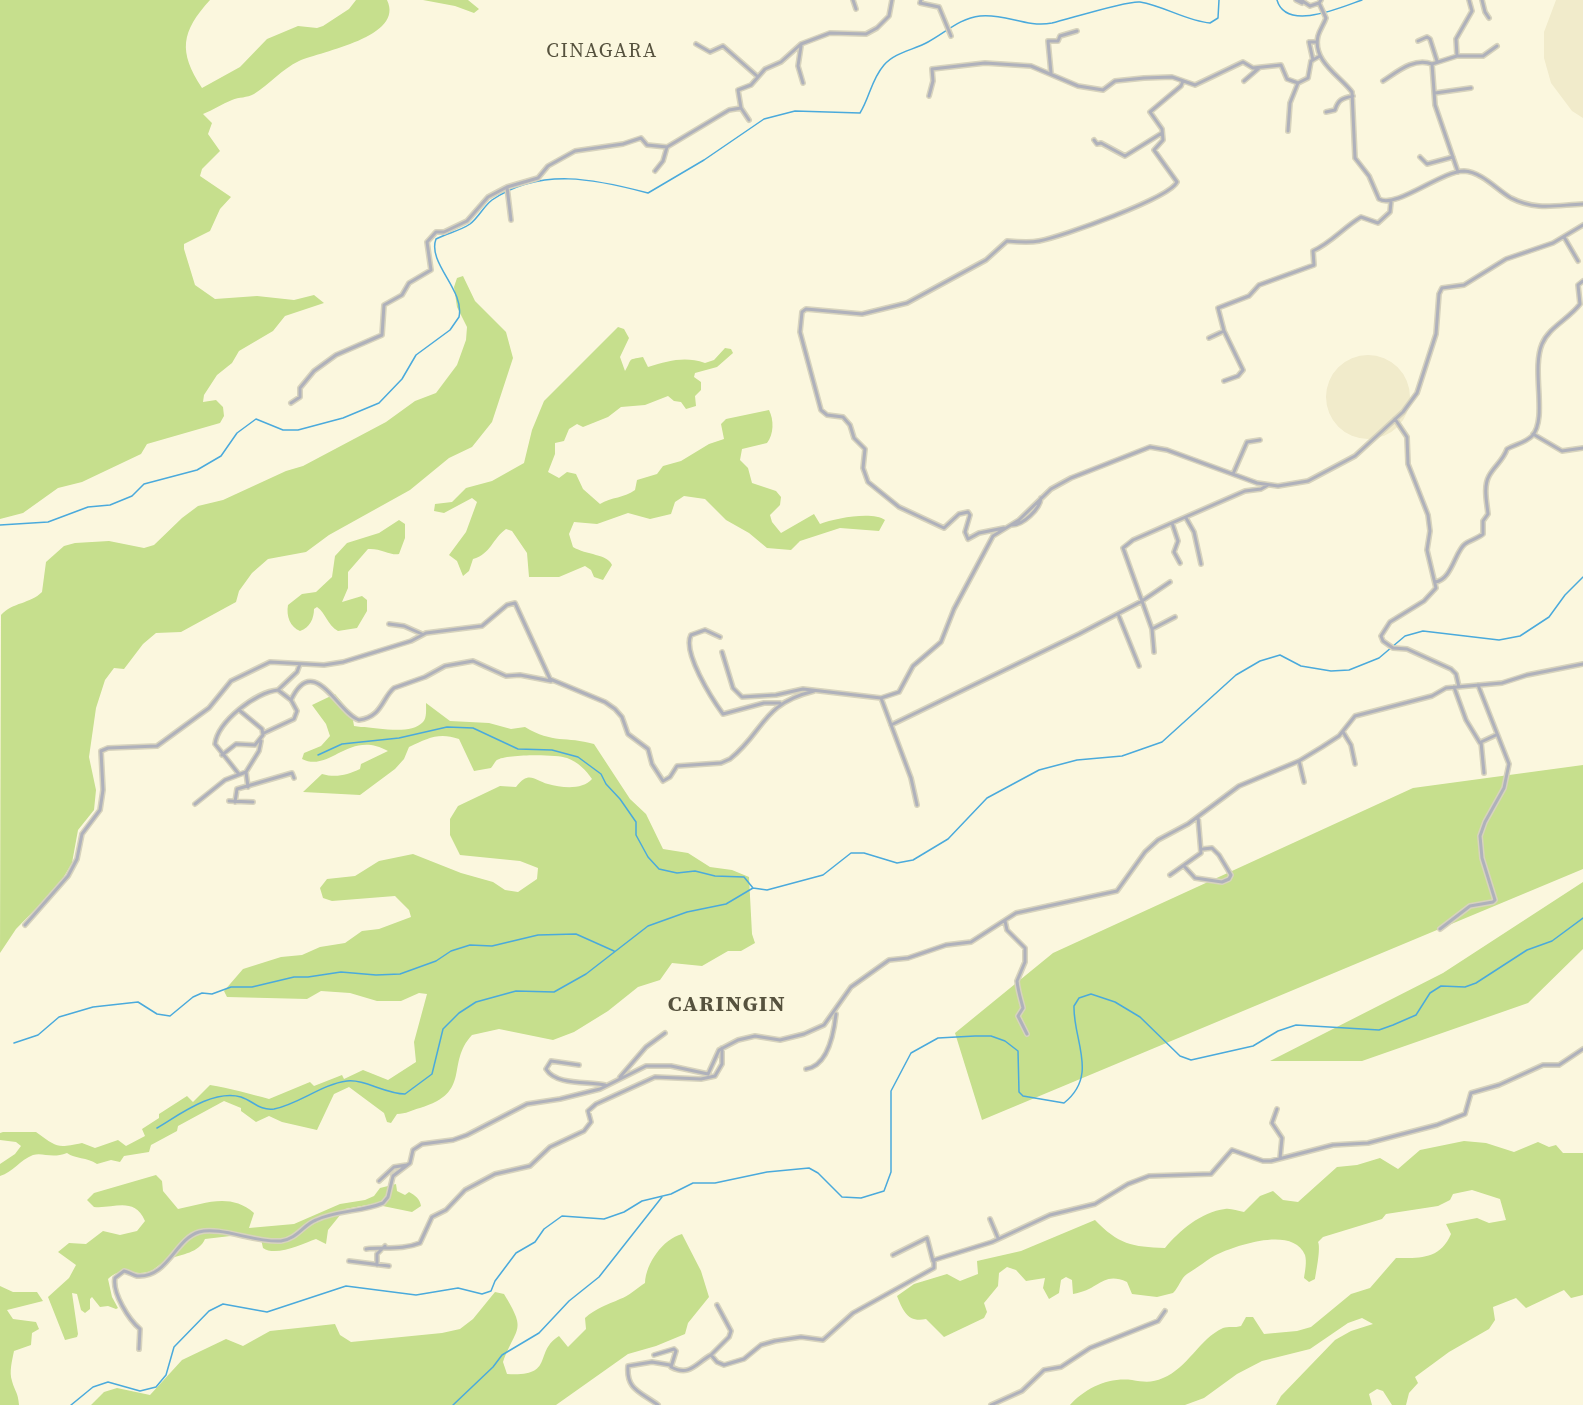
<!DOCTYPE html>
<style>
body{margin:0}
canvas{display:block;background:#fbf7de}
</style>
<canvas width="1583" height="1405"></canvas>
<script>
const ctx = document.querySelector('canvas').getContext('2d');
ctx.lineJoin = 'round';
function fillPath(path, color) { ctx.fillStyle = color; ctx.fill(path, 'evenodd'); }
function trace(path, color, width, dash) { ctx.strokeStyle = color; ctx.lineWidth = width; ctx.lineCap = dash ? 'butt' : 'round'; ctx.setLineDash(dash || []); ctx.stroke(path); }
function drawText(font, color, halo, rows, align = 'center') {
  ctx.font = font + ' "Source Serif 4",serif'; ctx.lineWidth = 4.5; ctx.setLineDash([]); ctx.textBaseline = 'middle'; ctx.strokeStyle = halo; ctx.fillStyle = color; for (const [text, x, y, turn = 0] of rows) {
    ctx.save(); ctx.translate(x, y); ctx.rotate((+turn || 0) * Math.PI / 180); ctx.textAlign = isNaN(turn) ? turn : align; if (halo) ctx.strokeText(text, 0, 0); ctx.fillText(text, 0, 0); ctx.restore();
  }
}
fillPath(new Path2D(`
 M1556 0H1583V118L1572 111 1551 83 1544 58V32Z
 M1326 397a42 42 0 1 1 84 0a42 42 0 1 1-84 0Z`), '#f1ebcb');
fillPath(new Path2D(`
 M0 0H210C181 32 178 51 202 88L240 67 267 39 298 26 317 28 323 26 349 9 356 0H387C405 37 322 51 299 61 282 69 270 84 254 94 247 98 239 97 232 100 222 104 213 110 203 114L212 123 208 134 220 151 202 169 200 176 231 197 220 209 210 231 184 244V249L195 285 215 299 257 296 294 300 314 295 324 303 285 316 273 331 239 351 232 363 217 375 204 395 203 402 216 400 223 407 224 416 220 423 147 444 141 454 82 482 58 488 23 513 0 519Z
 M423 0H468L479 9 474 13 455 6Z
 M463 276 475 301 506 332 513 358 492 422 472 447 449 458 410 490 329 535 306 552 268 559 252 573 239 591 236 602 181 632 156 633 143 644 124 669 114 668 105 680 96 708 89 757 96 790 94 810 78 830 72 863 59 885 16 929 0 953 1 615C13 602 30 604 42 592L46 562 64 546 75 543 109 541 144 548 154 545 182 518 198 506 223 500 286 471 303 466 386 422 415 401 436 393 457 365 466 340 467 327 457 307 454 287 457 278Z
 M618 327 624 329 629 338 620 357 625 371C633 358 626 360 643 357L648 367C669 361 684 356 705 363L714 360 725 348 731 349 733 353 717 367 695 373 694 377 701 382V390L695 396 696 406 686 409 681 402 674 401 668 396 645 405 621 407 608 417 583 427 577 424 569 429 564 441 555 443V454L548 472 559 478 567 472 576 474 583 489 600 504C611 497 625 498 635 490L637 480 657 474 663 466 681 461 709 444 724 439 721 424 726 419 769 410C774 420 774 434 767 443L742 449 740 460 748 468 752 483 776 491 781 497 780 505 770 515 772 522 781 533 814 514 820 524C835 518 873 511 885 520L879 531 840 528 800 541 791 550 767 548 749 533 726 520 705 499 684 496 675 502 671 514 650 519 628 513 597 524 574 522 569 534 573 547C586 555 608 554 612 565L603 580 594 577 591 570 585 566 559 577H529L527 553 512 531 506 529C492 539 491 554 473 559L469 571 463 576 457 561 449 555 466 532 477 502 472 498 444 513 434 511 435 504 452 502 466 488 492 481 524 463 532 430 544 401Z
 M399 520 405 524V538L399 554C391 556 381 548 368 549L348 572V588L342 602 362 596 367 600V611L357 628 338 631C327 625 326 613 317 607L314 609C314 618 310 628 300 631 290 627 286 616 288 605L302 594 316 592 332 577 335 556 347 543 379 533Z
 M335 694 352 714 354 726 361 727C377 727 410 736 423 722 427 718 426 709 426 703L450 721 489 723 511 729 525 727C553 744 566 736 594 744L630 799 646 814 663 849 688 853 710 867 732 870 749 877 752 934 755 943 741 951H728L702 966 672 963 660 980 638 987 608 1011 574 1032 553 1040 499 1029 472 1035C445 1064 473 1092 420 1108 412 1110 406 1114 397 1114L391 1123 387 1122 384 1113 349 1087 334 1094 317 1130 282 1122 269 1116 256 1122 241 1111V1108L224 1101 178 1126 177 1131 151 1145 149 1152 124 1156 120 1162 111 1160 97 1164C87 1157 75 1159 67 1153 51 1159 43 1152 33 1155 20 1160 13 1172 0 1176V1164L15 1154 21 1146 16 1142 0 1140V1133L3 1132H36C58 1148 57 1148 82 1143L95 1148 118 1140 126 1146 145 1136 142 1129 159 1118V1114L187 1096 193 1102 210 1085C229 1088 251 1094 269 1099L310 1082 314 1086 342 1075 344 1079 363 1070 388 1080 416 1062 414 1042 427 994 419 993 401 1001H377L350 993 321 991 307 999 227 997 224 991 243 969 281 957 302 955 320 947 345 943 362 931 379 929 411 917 409 910 395 896 332 901 323 898 320 888 327 879 355 876 379 861 413 854 461 873 493 882 505 890 518 892 537 879 538 868 520 861 460 855 450 835V819L458 806 500 786 516 787C529 770 534 780 548 784 562 788 583 790 592 779 586 770 578 762 567 758 556 754 506 754 497 760 495 761 493 766 491 768L474 771 459 739C439 732 428 738 409 747L404 759 395 769 360 795 303 792 322 774C336 778 347 775 360 769L361 764 388 751C349 729 330 773 302 759L304 753 321 746 330 736 326 724 312 705Z
 M1583 765V869L982 1120 955 1033 1053 953 1413 788Z
 M1583 882V949L1528 1003 1362 1061H1270L1443 973Z
 M1464 1141 1486 1143 1514 1152 1538 1142 1549 1147 1556 1145 1563 1153H1583V1295L1571 1298 1564 1290 1526 1308 1516 1298 1493 1307 1495 1320 1489 1329 1449 1352 1415 1377 1418 1383 1409 1393 1406 1405H1392L1383 1391 1377 1389 1369 1394 1372 1405H1276L1281 1396 1335 1340 1351 1331 1373 1324 1362 1318 1348 1323 1310 1349 1262 1361 1237 1374 1204 1398 1185 1405H1070C1085 1388 1109 1377 1132 1380 1144 1382 1152 1383 1163 1378 1188 1368 1199 1339 1223 1328 1228 1326 1235 1328 1241 1326L1246 1317H1253L1264 1334 1297 1331 1311 1327 1351 1294 1370 1288 1396 1258C1419 1258 1440 1260 1451 1234L1446 1224 1477 1218 1489 1223 1506 1220 1500 1199 1472 1190 1453 1194 1450 1200 1438 1206 1386 1214 1382 1219 1323 1237 1318 1242C1321 1248 1316 1272 1315 1279L1309 1282 1304 1278C1305 1271 1307 1262 1305 1255 1293 1226 1238 1245 1218 1254 1209 1258 1196 1269 1187 1274 1181 1278 1179 1287 1173 1293L1157 1297 1132 1294 1127 1282C1102 1271 1100 1290 1073 1294L1072 1280 1066 1277 1061 1280 1059 1293 1049 1299 1043 1288 1045 1278 1026 1281 1016 1270 1007 1267 999 1273 998 1286 984 1303 987 1312 984 1318 944 1337 926 1319C908 1323 903 1311 897 1296L914 1284 947 1274 960 1281 978 1274 977 1261 1021 1251 1095 1220C1118 1244 1132 1247 1165 1248 1179 1231 1201 1212 1225 1209 1231 1208 1237 1211 1244 1212L1260 1196 1273 1191 1283 1200 1298 1202 1337 1167 1357 1165 1380 1158 1398 1169 1420 1150Z
 M156 1175 162 1181 163 1191 178 1209C204 1204 230 1192 254 1213L249 1228 294 1224 340 1204 365 1200 374 1196 380 1188 396 1184 397 1191 405 1195 409 1192C415 1195 420 1199 421 1206L412 1212 373 1204 345 1209 328 1230 326 1244 316 1239C302 1244 276 1257 263 1248L261 1239 239 1235 205 1239C199 1253 182 1254 169 1259 161 1262 157 1269 148 1272 132 1276 122 1265 108 1279L112 1297 118 1308 116 1309 108 1306 100 1307 92 1297 90 1299V1309L85 1313 81 1310 77 1294 72 1293 78 1334 77 1337 65 1340 48 1297 69 1278 76 1265 58 1252 69 1243 86 1244 103 1231 120 1235 137 1231 145 1221C134 1196 114 1209 94 1207L87 1200 94 1193Z
 M682 1234 701 1271 709 1297 688 1323 685 1334 656 1346 628 1354 556 1405H91L104 1392 117 1388 150 1395 182 1360 226 1339 243 1346 270 1331 335 1324 340 1335 351 1342 442 1333 460 1329 473 1319 495 1292 504 1294C527 1332 517 1325 503 1362L507 1374C556 1377 533 1352 559 1336L568 1347 586 1329 585 1318C596 1308 607 1305 620 1299 629 1296 637 1288 645 1283 646 1263 663 1239 682 1234Z
 M0 1286 13 1292H37L43 1301 7 1310 13 1319 36 1322 39 1329 32 1333 31 1345 14 1351C12 1361 9 1372 12 1381 15 1392 18 1392 19 1405H0Z`), '#c6df8d');
trace(new Path2D(`
 M1277 0C1286 32 1342 7 1362 0
 M0 525 48 522 88 507 110 505 132 496 144 484 197 470 221 456 237 433 256 419 283 430H298L343 418 379 403 402 379 416 355 450 330 459 317C465 290 427 263 436 239 447 233 460 231 470 224 479 217 483 207 492 200 541 167 595 179 648 193L704 160 764 119 795 111 860 113C870 97 871 80 884 65 895 52 914 50 928 42 945 33 960 18 980 16 1005 13 1026 28 1052 23 1069 19 1128 0 1140 2 1164 6 1187 21 1210 23L1218 18 1219 0
 M318 755 342 744 399 738 447 727 473 728 518 749 552 750 578 757 601 774 606 784 620 799 636 822V835L648 857 659 869 677 873 695 871 715 876 744 877 753 888
 M14 1043 38 1035 59 1017 93 1007 138 1002 157 1014 170 1016 193 997 202 993 212 994 231 987H252L294 977H308L341 972 376 975 400 974 436 961 451 951 470 945 492 946 538 935 576 934 614 951
 M157 1128C179 1115 213 1089 241 1097 253 1101 260 1111 274 1109 299 1104 322 1084 347 1081 364 1079 386 1094 405 1094L432 1074 443 1029 459 1013 476 1002 516 991 554 992 586 974 648 926 687 912 726 904 753 888 767 890 823 875 851 853H864L897 863 913 860 948 839 987 798 1039 770 1077 760 1122 756 1162 742 1236 675 1260 661 1280 655 1301 666 1331 671 1349 670 1379 658 1405 636 1423 631 1499 640 1520 636 1549 617 1565 595 1583 577
 M71 1405 93 1387 108 1382 140 1391 156 1387 166 1375 174 1347 209 1311 223 1304 267 1312 346 1286 416 1295 458 1288 482 1294 491 1291 495 1281 516 1253 535 1242 544 1229 562 1216 604 1219 624 1212 642 1201 671 1194 693 1183H715L767 1172 809 1168 818 1173 842 1197 861 1198 884 1191 891 1172V1091L911 1053 938 1038 975 1036H991L1005 1041 1018 1051 1019 1092 1023 1096 1064 1103C1099 1075 1073 1041 1074 1006L1079 998 1091 994 1115 1002 1140 1017 1180 1056 1191 1060 1253 1046 1278 1031 1296 1025 1379 1030 1393 1025 1416 1015 1430 993 1441 986 1465 987 1476 983 1527 950 1552 941 1583 918
 M453 1405 493 1367 502 1355 539 1333 569 1301 599 1277 662 1197`), '#4aaadc', 1.5);
const minor = new Path2D(`
 M853 0 856 9
 M921 0 920 3 939 7 951 36
 M1296 0 1302 3
 M1301 0 1310 6 1319 3
 M1321 0 1319 3 1326 18C1324 24 1320 29 1318 36 1312 61 1340 76 1352 92L1355 158 1369 176 1379 199C1396 209 1441 171 1464 171 1482 172 1497 190 1511 198 1536 211 1557 205 1583 204
 M1482 0 1485 12 1489 18
 M1418 41 1427 37 1430 39 1437 61
 M696 44 710 52 723 46 757 76
 M801 46 798 66 803 83
 M1457 56H1483L1497 46
 M1313 60 1309 42H1317
 M1051 73 1048 41H1058L1060 36 1077 31
 M1244 81 1259 68
 M1383 81C1397 72 1414 57 1432 64
 M1435 93 1471 88
 M929 96 933 81 932 69 985 63 1031 66 1078 86 1103 90 1115 81 1144 78 1172 77 1195 85 1243 62 1253 68 1281 65 1287 79 1298 83 1308 78 1311 61 1320 56
 M741 108 749 120
 M1326 112 1335 110C1338 100 1342 98 1353 96
 M1288 131 1290 103 1298 83
 M1094 140 1097 144 1101 143 1125 156 1162 133
 M1420 157 1427 164 1453 157
 M655 171 663 161 667 147
 M1458 172 1435 105 1432 64 1457 56 1456 39 1472 11 1469 0
 M507 187 511 220
 M1564 237 1578 261
 M1209 338 1224 331 1218 308 1249 296 1259 285 1314 265 1313 251C1331 243 1343 228 1361 217L1378 223 1390 212 1391 202
 M1224 381 1238 376 1243 370 1224 331
 M291 403 300 397V388L314 371 336 355 382 335 384 305 402 295 409 283 431 270 427 242 436 232H444L467 221 488 197 507 187 538 178 548 166 575 151 623 144 641 138 647 145 667 147 729 110 741 108 738 90 751 85 765 69 781 62 801 44 830 33 866 34 877 28 889 16 892 0
 M1395 419 1407 437 1408 464 1428 515 1430 531 1427 550 1436 588 1424 601 1390 622 1381 636 1383 641 1393 648 1407 649 1451 669 1456 674 1459 687
 M1533 434 1562 451 1583 448
 M1233 474 1247 442 1260 440
 M1186 518 1194 532 1201 564
 M1172 523 1178 541 1174 552 1180 563
 M1012 525C1023 525 1040 509 1041 498
 M1004 528 979 533 968 539 965 532 970 515 968 512 959 514 944 528 899 507 868 482 863 468 865 449 854 438 850 425 843 417 827 415 821 410 800 332 802 312 806 309 862 314 907 303 986 260 1007 241C1018 242 1029 243 1039 241 1061 237 1170 198 1177 182L1154 150 1163 140 1162 129 1150 112 1181 86 1183 81
 M1435 582C1452 580 1455 551 1465 544 1470 540 1477 539 1483 534V521L1488 514C1487 503 1483 487 1489 476 1494 466 1503 461 1507 449 1516 444 1525 443 1532 436 1548 419 1531 370 1542 344 1549 327 1569 319 1580 304L1578 285 1583 281
 M1118 614 1139 666
 M389 624 404 626 422 634
 M1152 629 1175 617
 M720 637 705 630 691 635C682 652 712 699 723 714L764 703H780
 M722 652 733 688 742 697 776 695 803 689 881 698 899 692 913 666 941 642 954 609 993 536 1019 520 1051 489 1071 478 1150 447 1167 450 1257 483 1278 486 1308 481 1355 456 1403 412 1417 393 1436 334 1439 294 1442 288 1464 285 1506 259 1553 243 1583 225
 M1154 652 1152 629 1123 548 1133 540 1245 491 1261 489 1268 485
 M1454 687 1466 720 1480 743
 M881 698 911 778 917 805
 M291 700 278 690 297 672 300 664
 M891 725 1079 634 1142 601 1170 582
 M1343 732 1351 745 1355 764
 M264 733 294 719 297 711 291 700C314 651 338 714 359 720 382 717 382 698 394 688L425 677 445 666 473 661 506 676 520 675 551 681
 M222 755 236 744 255 745 263 735 262 729 239 710
 M1299 761 1304 782
 M238 773 215 744C218 721 256 692 278 690
 M1484 773 1481 742 1496 735
 M248 787 246 772 259 751 261 741
 M229 801 253 802
 M235 802 237 789 292 773 294 778
 M195 804 225 780 246 772
 M1184 866 1195 878 1222 882 1229 879 1231 875 1219 855 1212 848 1203 849
 M1170 875 1201 853 1198 817
 M1005 921 1007 930 1025 948V962L1017 981C1018 991 1021 1000 1023 1008L1018 1016 1027 1034
 M25 925 68 876 77 859 82 834 100 810 103 790 101 751 108 748 157 746 209 708 231 681 270 662 324 665 343 662 411 641 426 633 482 626 507 605 515 603 550 679 605 702 615 709 622 717 628 734 648 749 652 764 663 781 670 777 677 766 721 763 730 759C765 731 761 704 814 691
 M1440 929 1470 906 1493 902 1495 900 1482 858 1480 836 1485 822 1504 788 1509 764 1478 685
 M579 1065 551 1061 546 1069C556 1086 589 1081 605 1085
 M806 1069C828 1066 834 1032 836 1014
 M620 1077 646 1047 665 1033
 M1277 1109 1272 1123 1282 1138 1280 1158
 M379 1181 394 1167 407 1165
 M990 1219 998 1238
 M366 1249C384 1247 403 1250 420 1243L432 1217 446 1210 465 1190 495 1174 530 1166 550 1147 584 1131 591 1122 588 1111 596 1104 655 1077 701 1079 715 1076 722 1064V1048
 M893 1255 927 1238 933 1261
 M349 1261 389 1266
 M377 1265V1254L385 1246
 M139 1349 140 1329C129 1320 112 1293 115 1278L124 1271C129 1272 133 1275 137 1276 168 1278 175 1239 199 1232 220 1226 256 1243 281 1241 297 1239 303 1225 316 1220 337 1210 362 1212 383 1203L388 1197 393 1176 410 1163 413 1150 422 1144 453 1140 467 1135 527 1104 560 1099 600 1089 646 1066H671L708 1074 719 1050 738 1040 755 1036 780 1040 804 1034 824 1025 851 987 889 960 908 958 946 945 971 942 1016 913 1117 891 1145 852 1158 840 1188 824 1239 786 1299 761 1322 747 1339 736 1355 716 1432 696 1446 688 1502 683 1527 675 1583 664
 M654 1355 674 1349 676 1351 671 1367C690 1377 696 1363 711 1355L717 1362 724 1365 744 1359 761 1345 775 1341 801 1337 823 1340 853 1313 934 1268V1260L992 1242 1050 1215 1095 1204 1128 1184 1149 1176 1211 1174 1232 1150 1263 1161H1271L1333 1145 1368 1143 1437 1125 1465 1114 1471 1093 1499 1085 1543 1065H1559L1583 1049
 M711 1355 729 1337 731 1331 717 1305
 M658 1405C641 1392 626 1390 628 1366L652 1362 670 1365
 M991 1405 1022 1391 1044 1370 1061 1367 1090 1348 1158 1321 1165 1311`);
trace(minor, '#d7d3bd', 6);
trace(minor, '#afb1bb', 3);
ctx.letterSpacing = '1.5px';
drawText('20px', '#56523e', '#fbf7de', [
 ["CINAGARA",602,52]
]);
ctx.letterSpacing = '0px';
ctx.letterSpacing = '1.5px';
drawText('bold 22px', '#56523e', '#fbf7de', [
 ["CARINGIN",727,1005]
]);
ctx.letterSpacing = '0px';
</script>
